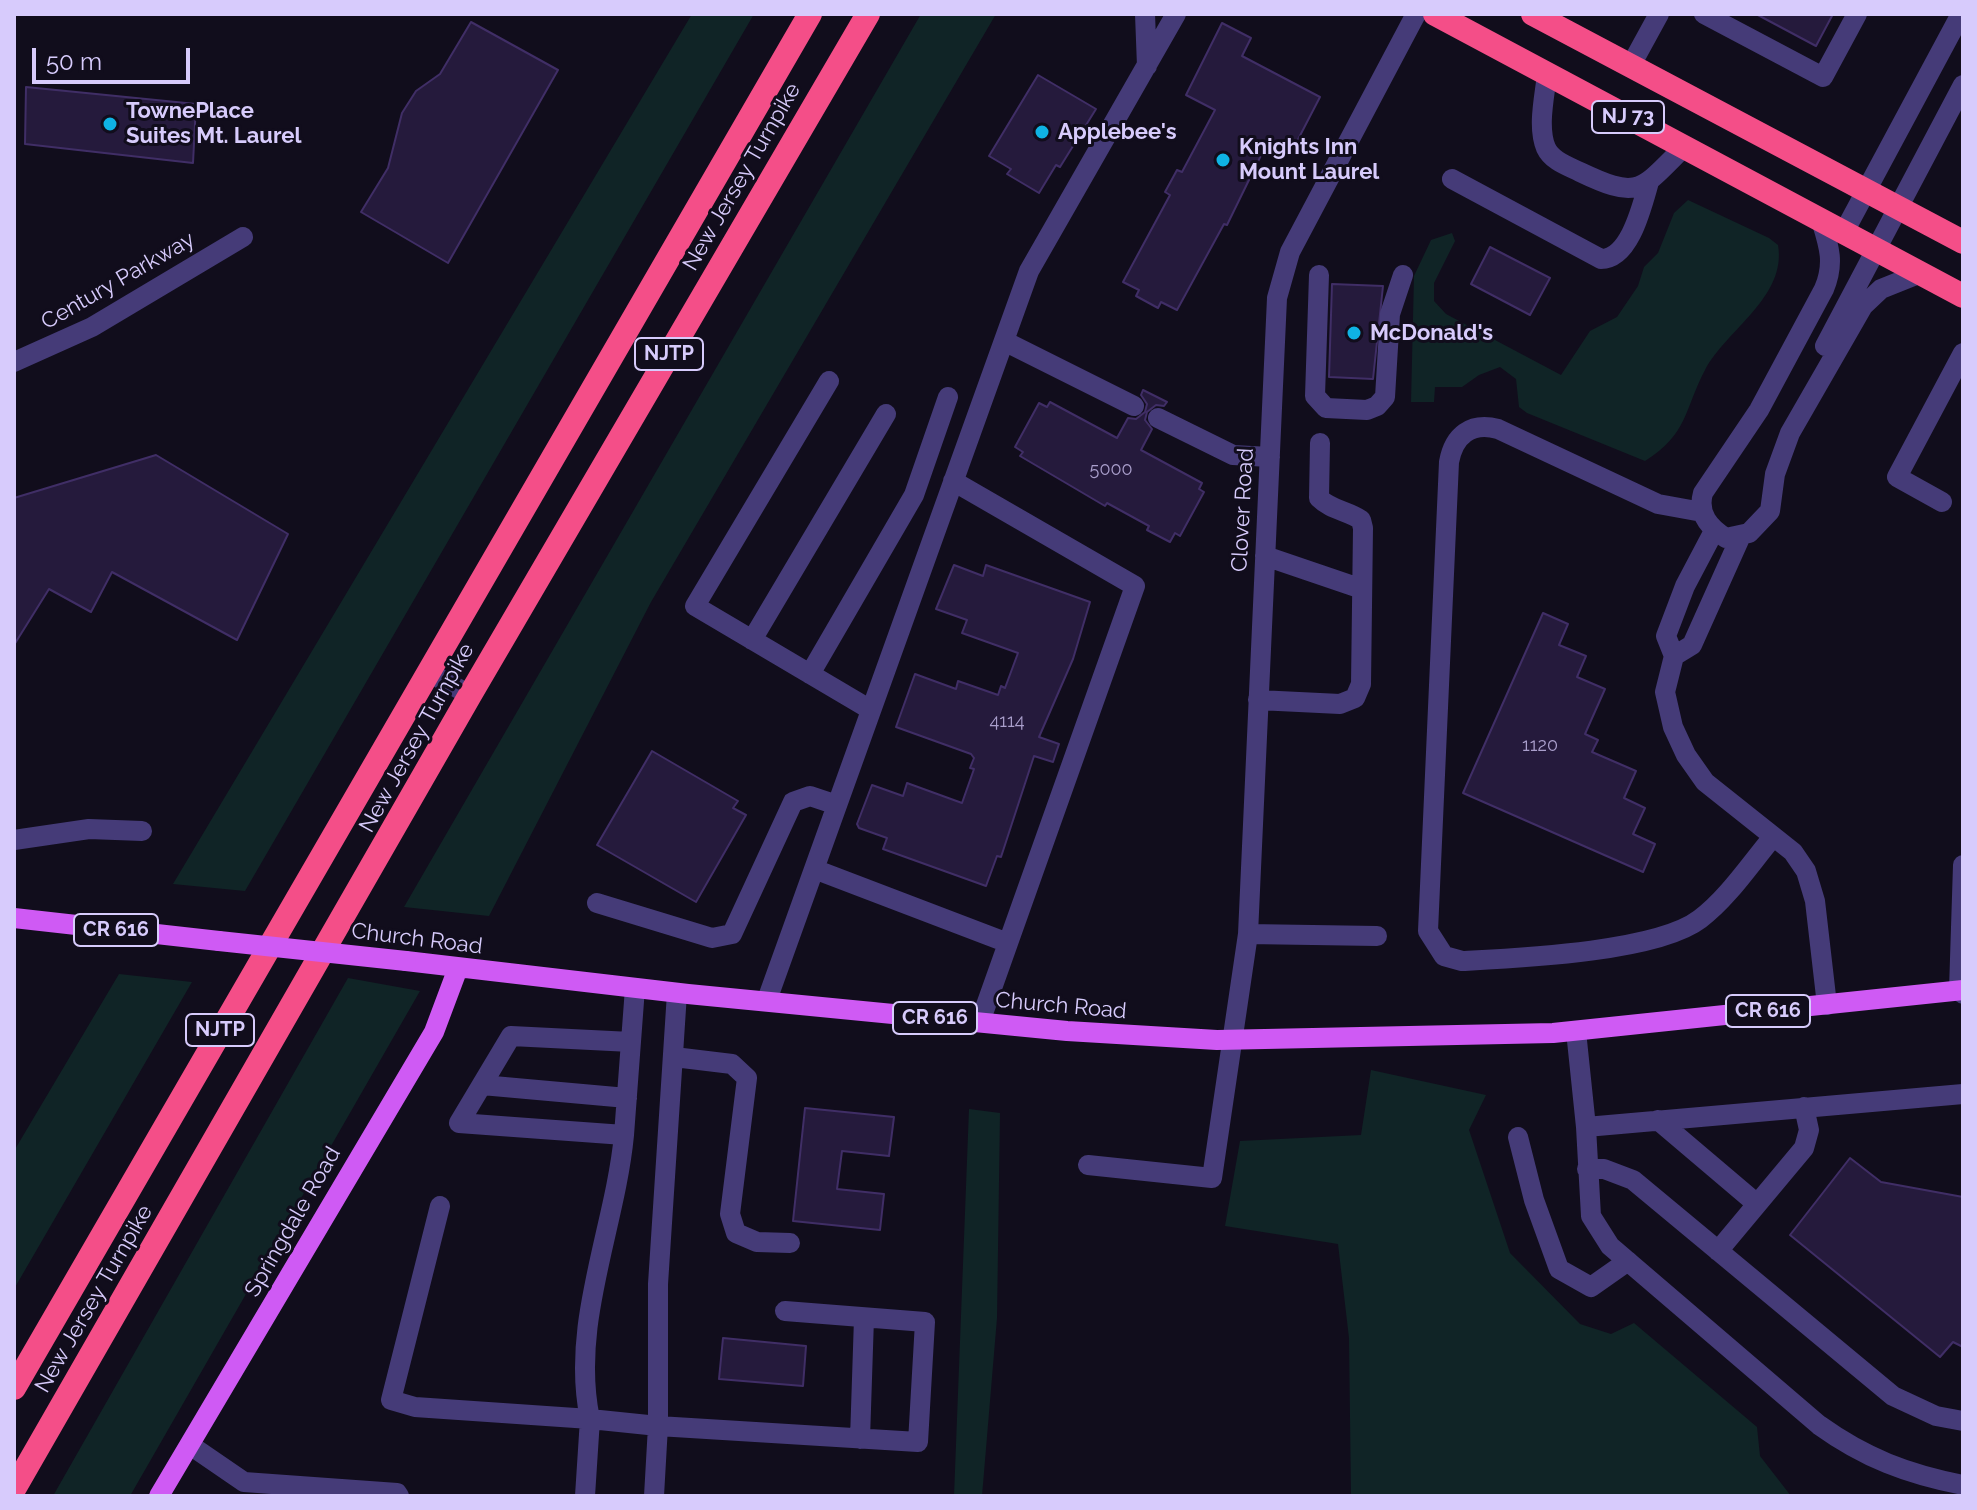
<!DOCTYPE html>
<style>
body{margin:0}
#map{position:relative;width:1977px;height:1510px;overflow:hidden;background:#110d1c;font-family:Raleway,sans-serif}
canvas{display:block}
.frame{position:absolute;inset:0;border:16px solid #d7cbfc;pointer-events:none}
.scale{position:absolute;left:32px;top:48px;width:158px;height:36px;box-sizing:border-box;border:4px solid #d7cbfc;border-top:0;padding-left:10px;font-size:24px;line-height:28px;white-space:nowrap;color:#d7cbfc;-webkit-text-stroke:6px #110d1c;paint-order:stroke}
</style>
<div id="map">
<canvas width="1977" height="1510"></canvas>
<div class="frame"></div>
<div class="scale">50 m</div>
</div>
<script>
const ctx = document.querySelector('canvas').getContext('2d');
ctx.lineJoin = 'round';
function fillPath(path, color) { ctx.fillStyle = color; ctx.fill(path, 'evenodd'); }
function trace(path, color, width, dash) { ctx.strokeStyle = color; ctx.lineWidth = width; ctx.lineCap = dash ? 'butt' : 'round'; ctx.setLineDash(dash || []); ctx.stroke(path); }
function drawText(font, color, halo, rows, align = 'center') {
  ctx.font = font + ' Raleway,sans-serif'; ctx.lineWidth = 6; ctx.setLineDash([]); ctx.textBaseline = 'middle'; ctx.strokeStyle = halo; ctx.fillStyle = color; for (const [text, x, y, turn = 0] of rows) {
    ctx.save(); ctx.translate(x, y); ctx.rotate((+turn || 0) * Math.PI / 180); ctx.textAlign = isNaN(turn) ? turn : align; if (halo) ctx.strokeText(text, 0, 0); ctx.fillText(text, 0, 0); ctx.restore();
  }
}
fillPath(new Path2D(`
 M692 14H754L245 891 173 884Z
 M921 14H996L651 602 489 916 404 907Z
 M1688 200 1769 238 1778 245C1787 297 1726 330 1705 370 1684 410 1688 434 1645 461L1527 413 1519 407 1516 379 1500 367 1479 375 1462 387H1435L1434 402H1411L1414 276 1431 240 1452 233 1455 241 1434 283V301L1446 314 1561 375 1590 331 1617 317 1638 286 1644 267 1658 253 1674 213Z
 M119 974 192 982 14 1289V1151Z
 M348 978 420 991 130 1496H53Z
 M1371 1070 1486 1095 1469 1130 1510 1253 1580 1324 1611 1334 1634 1323 1757 1427 1760 1456 1791 1496H1351L1349 1338 1338 1244 1225 1226 1240 1141 1361 1135Z
 M969 1109 1000 1113 997 1318 982 1496H954Z`), '#102426');
const building = new Path2D(`
 M1756 14H1833L1816 46Z
 M471 22 558 70 448 263 361 212 388 168 402 113 416 91 440 74Z
 M1222 23 1251 38 1242 56 1320 97 1292 151 1269 139 1227 225 1224 224 1177 310 1161 302 1158 308 1136 296 1139 290 1123 282 1170 195 1165 192 1177 170 1182 172 1215 110 1186 95Z
 M1038 75 1096 109 1060 167 1056 165 1039 193 1007 174 1011 169 989 156Z
 M26 87 196 104 193 163 25 144Z
 M1490 247 1550 278 1530 315 1471 284Z
 M1332 284 1383 286 1373 379 1329 377Z
 M1143 390 1167 402 1164 406 1156 405 1147 412 1145 420 1152 429 1141 450 1202 483 1199 489 1204 492 1180 536 1175 533 1170 542 1147 530 1149 526 1107 503 1105 506 1020 456 1023 452 1015 447 1039 403 1047 407 1050 402 1117 438 1128 418 1136 419 1145 412 1147 404 1141 395Z
 M156 455 288 534 237 640 112 572 91 612 49 589 14 645V498Z
 M954 565 983 576 986 565 1090 602 1073 659 1039 737 1059 744 1053 762 1034 756 1001 857 997 856 986 886 883 849 887 838 859 828 857 824 872 785 903 796 907 783 962 803 974 769 970 768 974 758 971 754 896 727 915 674 956 689 958 681 998 695 1001 686 1005 688 1018 653 962 633 967 620 936 609Z
 M1543 613 1568 624 1559 645 1586 656 1577 677 1605 689 1585 734 1598 740 1592 752 1636 771 1624 798 1645 808 1633 834 1655 844 1643 872 1463 793Z
 M652 751 738 801 733 808 746 815 696 902 597 845Z
 M805 1108 894 1117 889 1156 842 1151 837 1189 884 1194 880 1230 793 1221Z
 M1850 1158 1881 1182 1963 1197V1347L1953 1342 1940 1357 1790 1235Z
 M723 1338 806 1346 803 1386 719 1379Z`);
fillPath(building, '#251a3c');
trace(building, '#402e66', 2);
trace(new Path2D(`
 M1145 14 1147 66
 M1704 14 1823 77 1857 14
 M1630 67 1659 14
 M1547 74C1545 95 1537 127 1546 148 1552 161 1568 166 1580 172 1639 200 1640 191 1684 147
 M1452 179 1601 259C1630 259 1642 206 1649 182
 M1821 220C1829 246 1835 263 1824 289L1759 410 1703 493C1697 514 1710 528 1726 538L1749 533 1770 511 1775 474 1790 433 1863 306 1881 289 1921 273
 M1844 232 1961 14
 M1319 275 1315 396 1326 408 1367 410 1377 406 1385 397 1390 314 1403 275
 M1004 341 1134 406
 M1825 346 1963 85
 M14 362 92 327 243 237
 M829 381 695 606 871 710
 M1158 418 1233 455 1270 457
 M953 481 1135 586 980 1022
 M1942 502 1897 477 1963 353
 M1702 512 1658 504 1498 429C1471 422 1454 435 1449 462L1428 931 1444 956 1462 961C1519 958 1657 952 1700 919 1728 898 1751 863 1773 837
 M1714 531 1685 586 1666 636 1674 656 1665 692 1673 727 1686 755 1705 782 1793 852 1806 871 1815 901 1827 1005
 M1265 556 1362 589
 M752 640 886 414
 M1674 656 1692 645 1740 538
 M428 672 470 695
 M810 674 914 495 948 397
 M1258 700 1340 704 1355 698 1361 684 1363 528 1361 520C1348 511 1331 510 1319 498L1320 443
 M14 840 89 829 142 831
 M1963 865 1959 990 1963 994
 M814 869 1008 943
 M597 903 712 938 732 934 793 802 810 796 837 805
 M1248 934 1377 936
 M677 993 658 1284V1426L918 1442 925 1322 785 1311
 M767 1000 1029 271 1176 14
 M1576 1031 1586 1127 1963 1094
 M631 1042 511 1036 459 1123 624 1135 635 988
 M674 1057 732 1064 747 1078 730 1214 736 1233 757 1242 790 1243
 M482 1085 627 1098
 M1658 1120 1757 1204
 M1586 1127 1591 1216 1610 1246 1819 1425C1865 1458 1907 1474 1963 1485
 M624 1135C615 1229 570 1324 590 1419L658 1426 654 1496
 M1518 1137 1534 1200 1559 1269 1591 1287 1628 1261
 M1088 1165 1212 1178 1248 934 1277 298 1290 252 1416 14
 M1587 1169H1604L1633 1180 1893 1396 1936 1416 1963 1421
 M440 1206 391 1400 415 1407 590 1419 585 1496
 M1718 1251 1804 1148 1809 1130 1804 1107
 M860 1439 864 1318
 M190 1445 244 1482 397 1493 399 1496`), '#453b78', 20);
trace(new Path2D(`
 M14 918 219 941
 M406 961 688 994 1067 1031 1217 1040 1553 1033 1963 990
 M159 1496 434 1032 458 968`), '#cf5af4', 20);
trace(new Path2D(`
 M1435 14 1963 296
 M1533 14 1963 242
 M14 1388 810 14
 M14 1489 470 695 868 14`), '#f44e88', 24);
trace(new Path2D(`
 M219 941 406 961`), '#cf5af4', 20);
for (const [x, y, r, color] of [
 [110,124,8,"#0fb3e4"],
 [1042,132,8,"#0fb3e4"],
 [1223,160,8,"#0fb3e4"],
 [1354,333,8,"#0fb3e4"]
]) { const dot = new Path2D(); dot.arc(x, y, r, 0, 2 * Math.PI); ctx.fillStyle = color; ctx.fill(dot); trace(dot, '#110d1c', 3); }
drawText('18px', '#aa9fcc', null, [
 ["5000",1111,470],
 ["4114",1007,722],
 ["1120",1540,746]
]);
for (const [x, y, w] of [
 [1628,117,72],
 [669,354,68],
 [116,930,84],
 [1768,1011,84],
 [935,1018,84],
 [220,1030,68]
]) { const box = new Path2D(); box.roundRect(x - w / 2, y - 16, w, 32, 6); ctx.fillStyle = '#110d1c'; ctx.fill(box); trace(box, '#d7cbfc', 2); }
drawText('bold 20px', '#d7cbfc', null, [
 ["NJ 73",1628,117],
 ["NJTP",669,354],
 ["CR 616",116,930],
 ["CR 616",1768,1011],
 ["CR 616",935,1018],
 ["NJTP",220,1030]
]);
drawText('bold 22px', '#d7cbfc', '#110d1c', [
 ["TownePlace",126,111],
 ["Suites Mt. Laurel",126,136],
 ["Applebee's",1058,132],
 ["Knights Inn",1239,147],
 ["Mount Laurel",1239,172],
 ["McDonald's",1370,333]
], 'left');
drawText('22px', '#d7cbfc', '#110d1c', [
 ["New Jersey Turnpike",742,177,-60],
 ["Century Parkway",118,281,-30],
 ["Clover Road",1243,510,-87],
 ["New Jersey Turnpike",417,738,-61],
 ["Church Road",417,939,7],
 ["Church Road",1061,1006,5],
 ["Springdale Road",293,1222,-60],
 ["New Jersey Turnpike",94,1299,-60]
]);
</script>
